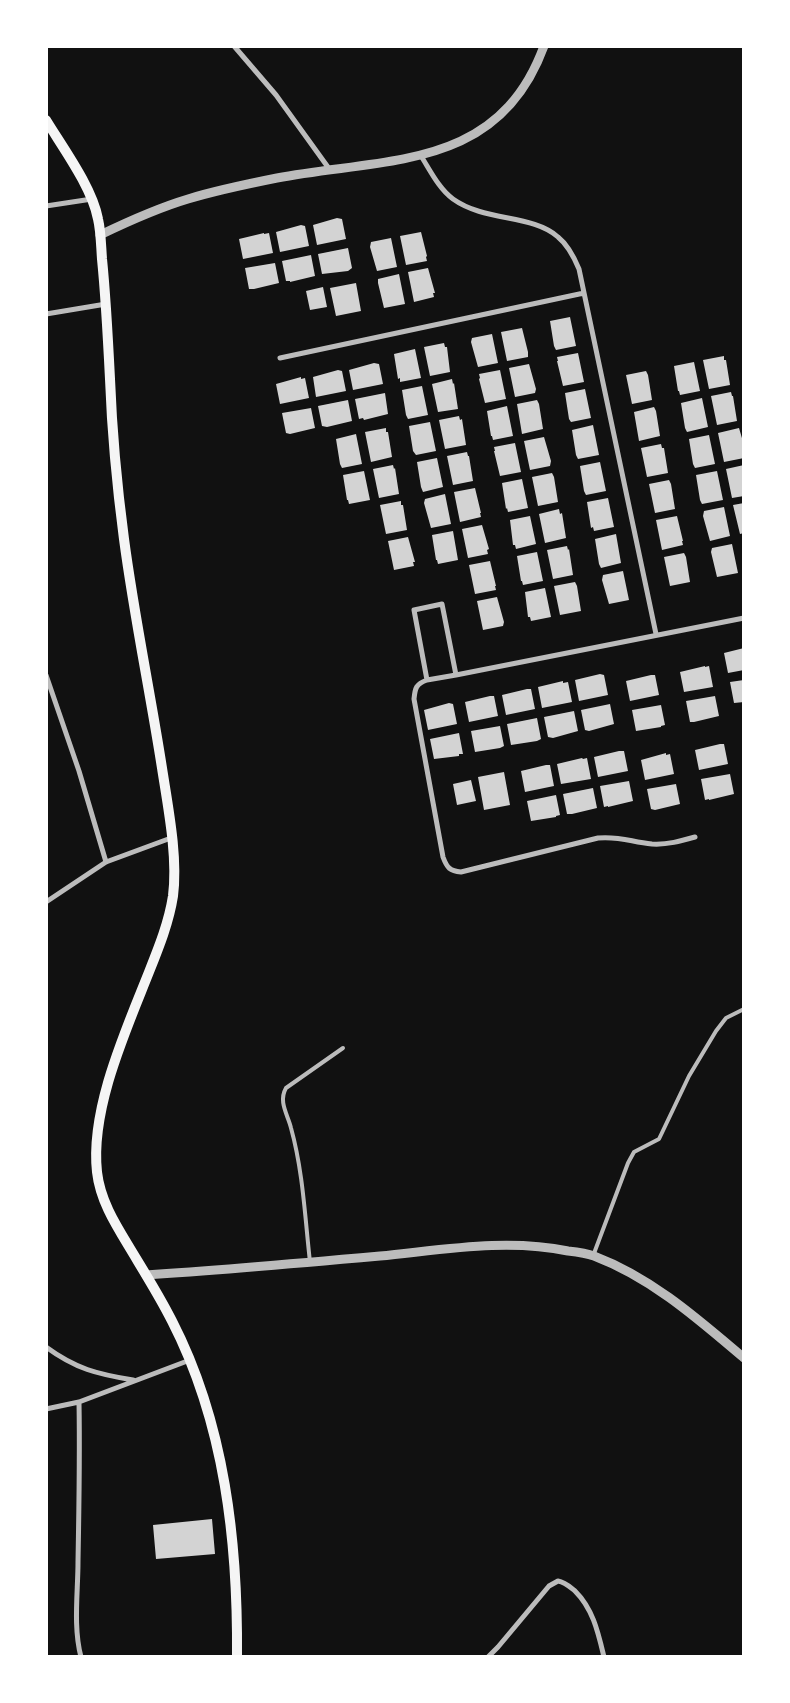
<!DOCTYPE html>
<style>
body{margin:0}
#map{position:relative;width:790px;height:1703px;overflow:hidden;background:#111;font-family:Mulish,sans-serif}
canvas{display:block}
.frame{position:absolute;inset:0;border:48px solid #fff;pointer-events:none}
</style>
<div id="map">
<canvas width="790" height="1703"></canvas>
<div class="frame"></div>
</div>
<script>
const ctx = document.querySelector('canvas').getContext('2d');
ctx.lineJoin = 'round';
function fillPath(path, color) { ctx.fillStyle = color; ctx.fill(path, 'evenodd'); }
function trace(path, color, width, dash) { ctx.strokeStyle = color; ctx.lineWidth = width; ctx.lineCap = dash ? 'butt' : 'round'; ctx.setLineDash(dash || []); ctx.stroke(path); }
fillPath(new Path2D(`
 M337 218 342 219 346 239 317 245 313 225Z
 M301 225 305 226 309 246 280 252 276 232Z
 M421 232 427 256 426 257 427 261 406 265 400 236Z
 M264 233V234L269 233 273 253 243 259 239 239Z
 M391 238 397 267 377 271 370 247 371 242Z
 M348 248 352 268 348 271 322 274 318 254Z
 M311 255 315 276 290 282V281H286L282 261Z
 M275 263 279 283 254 289H249L245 268Z
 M428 268 435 293H433L434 297 414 302 408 272Z
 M399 274 405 304 384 308 378 283V279Z
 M356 283 361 311 336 316 330 288Z
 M323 287 327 307 310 310 306 291Z
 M570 317 576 346 556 350 554 346 550 321Z
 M522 328 528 352V357L507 361 501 332Z
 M492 334 498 363 478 367 471 342 472 338Z
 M444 343 445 347H447L450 372 430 376 424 347Z
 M415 349 421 378 400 382V378L398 379 394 354Z
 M578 353 584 382 563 386 557 361H558L557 357Z
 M724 356V360H726L730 385 709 389 703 360Z
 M694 362 700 391 680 395 679 391H678L674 366Z
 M374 363 379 364 383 384 353 390 349 370Z
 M529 364 536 389 535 393 515 397 509 368Z
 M338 370 342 371 346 391 316 397 313 377Z
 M500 370 506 399 485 403 479 379 480 378 479 374Z
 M646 371 648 375 652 400 632 404 626 375Z
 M301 377V379L305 378 309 398 280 404 276 384Z
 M452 379 453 384 454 383 458 409 438 412 432 384Z
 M422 386 428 415 408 419 406 415 402 390Z
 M585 389 591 418 571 422 569 419 565 393Z
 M731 392 732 396H733L737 421 717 425 711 396Z
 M385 393 388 414 364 420 363 418 359 419 355 399Z
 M702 398 708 427 687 432 685 428 681 403Z
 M348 400 352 421 327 427 322 426 318 406Z
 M537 400 539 404 543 429 522 434 517 404Z
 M507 406 513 436 493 440 492 436H491L487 411Z
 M654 407 656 411 660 436 639 441 634 412Z
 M311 408 315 428 290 434 286 433 282 413Z
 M459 416 460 420 462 419 466 445 445 449 439 420Z
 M430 422 436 451 416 455 413 451 409 426Z
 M593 425 599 455 578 459 576 455 572 430Z
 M386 428V432H388L392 457 371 462 365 432Z
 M739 428 744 445V458L724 462 718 433Z
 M356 434 362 464 342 468 340 464 336 439Z
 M709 435 715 464 695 468 693 464 689 439Z
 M544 437 551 461 550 466 530 470 524 441Z
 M515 443 521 472 500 476 494 451H495L494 447Z
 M661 444 662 448H664L668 473 647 477 641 448Z
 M467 452 468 456H469L473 481 453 485 447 456Z
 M437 458 443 487 423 492 421 487 417 462Z
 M600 462 606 491 586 495 584 491 580 466Z
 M393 465 394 469 395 468 399 494 379 498 373 469Z
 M744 465V496L732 498 726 469Z
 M364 471 370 500 349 504 348 500H347L343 475Z
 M717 471 723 500 702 504 700 500 696 475Z
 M552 473 554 477 558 502 538 506 532 477Z
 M522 479 528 508 508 512 507 508 506 509 502 483Z
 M669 480 671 484 675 509 655 513 649 484Z
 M475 488 481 513H480L481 517 460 522 454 492Z
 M445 494 451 524 431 528 424 503 425 499Z
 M608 498 614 527 594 531 593 527 591 528 587 502Z
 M401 501V505H403L407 530 386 534 380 505Z
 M744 503V533L740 534 733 505Z
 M724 507 730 536 710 541 703 516 704 511Z
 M559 509 560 514 562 513 566 538 545 543 539 514Z
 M530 516 536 544 516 549 515 545H513L510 520Z
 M677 516 683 541H682L683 545 662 550 656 520Z
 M482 525 489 549 487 550 488 554 468 558 462 529Z
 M453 531 458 560 438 564 437 560H436L432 535Z
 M616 534 621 563 601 568 599 564 595 539Z
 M408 537 415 562H413L414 566 394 570 388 541Z
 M732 544 738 573 717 577 711 552 712 548Z
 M567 546 568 550 569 549 573 575 553 579 547 550Z
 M537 552 543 581 523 585 522 581H521L517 556Z
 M684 553 686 557 690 582 670 586 664 557Z
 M490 561 496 586H495L496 590 475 594 469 565Z
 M623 571 629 600 609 604 602 580 603 575Z
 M575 582 577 586 581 611 560 615 554 586Z
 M545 588 551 617 531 621 530 617H528L525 592Z
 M497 597 504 622 503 626 483 630 477 601Z
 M744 648V670L728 673 724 653Z
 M705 666V667L709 666 713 687 684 692 680 672Z
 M600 674 604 675 608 695 579 701 575 680Z
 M651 675H655L659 695 630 701 626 681Z
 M744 680V702L734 703 730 682Z
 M563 681V683L568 682 572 702 542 708 538 687Z
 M527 689H531L535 709 506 715 502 695Z
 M490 696H494L498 716 469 722 465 702Z
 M715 696 719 716 694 722H690L686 701Z
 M449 703 453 704 457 724 428 730 424 710Z
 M610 704 614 724 589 731 585 730 581 710Z
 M661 705 665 725 661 726V727L636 731 632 710Z
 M574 711 578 731 553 738 548 737 544 717Z
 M537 718 541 739 537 741 511 745 507 724Z
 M500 726 504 746 500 748 475 752 471 731Z
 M459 733 463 754H459V756L434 759 430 739Z
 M720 744H724L728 764 699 770 695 750Z
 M619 751H624L628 771 598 777 594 757Z
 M666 753V755L670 754 674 774 645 780 641 760Z
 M582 758 583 759 587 758 591 779 561 784 557 764Z
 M546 765H550L554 786 525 792 521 771Z
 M504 772 510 805 484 810 478 777Z
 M730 774 734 794 709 800V799L705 800 701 779Z
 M471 780 476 801 457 805 453 784Z
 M629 781 633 801 608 807V806L604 807 600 786Z
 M676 784 680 804 655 810 651 809 647 789Z
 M593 788 597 808 572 814H567L563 794Z
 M556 795 560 815 556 816V817L531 821 527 801Z
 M212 1519 215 1554 156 1559 153 1525Z`), '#d3d3d3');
trace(new Path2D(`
 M593 1256 628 1163 634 1152 659 1139 689 1076 716 1031 726 1018 744 1009
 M310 1262C305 1218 303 1171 291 1128 288 1115 278 1102 286 1088L343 1048`), '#bcbcbc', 4);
trace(new Path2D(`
 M234 46 276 95 330 170
 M421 156C430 170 439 189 453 199 485 222 532 214 558 237 568 245 574 257 579 269L656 634
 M46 206 92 199
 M46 314 106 304
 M280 358 584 293
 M46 675 79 771 106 862
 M456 675 442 604 414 610 427 680 456 675 744 618
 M427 680C416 684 415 688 414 699L443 857C447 868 450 871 461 872L598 838C621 836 631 842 652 844 667 845 681 841 695 837
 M46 902 106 862 171 838
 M46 1347C76 1369 97 1374 133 1380
 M79 1402C80 1455 79 1508 78 1562 78 1592 73 1627 81 1657
 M46 1409 79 1402 190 1360
 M488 1657 498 1647 549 1586 558 1581C565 1582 570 1587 575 1591 593 1609 598 1632 604 1657`), '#bcbcbc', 5);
trace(new Path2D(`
 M100 235C129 221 158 208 188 199 217 190 247 184 277 178 385 157 498 172 544 46
 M146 1275C224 1270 302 1263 380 1256 442 1250 506 1238 568 1251 577 1252 586 1253 594 1256 652 1278 698 1319 744 1358`), '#bcbcbc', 9);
trace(new Path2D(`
 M46 120C63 148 92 187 98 219 101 232 101 246 102 259 106 299 108 339 110 379 112 432 117 486 124 539 134 615 150 691 162 768 168 807 178 857 173 896 169 922 159 947 149 972 126 1030 90 1109 97 1172 100 1199 114 1222 128 1245 143 1270 159 1295 172 1321 225 1424 238 1543 237 1657`), '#f5f5f5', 10);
</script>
